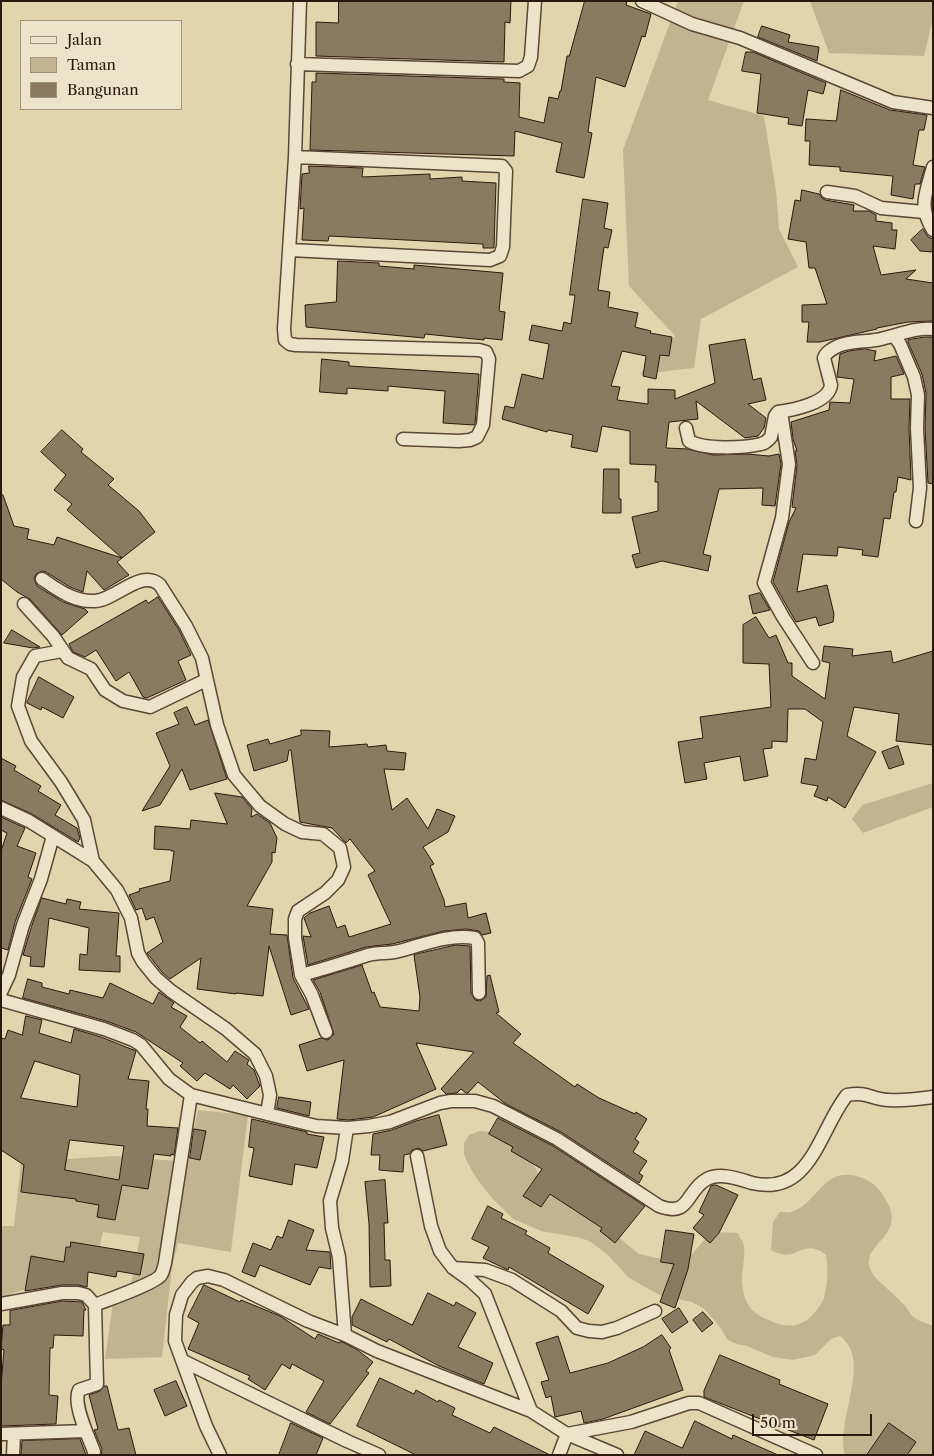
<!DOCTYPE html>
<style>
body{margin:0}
#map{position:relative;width:934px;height:1456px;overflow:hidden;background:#e0d5ac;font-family:"Libre Caslon Text",serif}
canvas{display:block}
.frame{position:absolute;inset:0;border:2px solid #2a190d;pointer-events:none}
.legend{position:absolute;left:20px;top:20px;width:162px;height:90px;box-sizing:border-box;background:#ebe4c9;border:1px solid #9e937e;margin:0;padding:6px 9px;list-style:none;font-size:15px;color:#2a190d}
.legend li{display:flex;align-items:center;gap:10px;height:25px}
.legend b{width:25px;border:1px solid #9e937e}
.scale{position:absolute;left:752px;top:1414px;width:120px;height:22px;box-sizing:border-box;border:2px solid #2a190d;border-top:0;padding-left:6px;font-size:15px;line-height:18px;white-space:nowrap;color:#2a190d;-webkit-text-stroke:4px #ebe4c9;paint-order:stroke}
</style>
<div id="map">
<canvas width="934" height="1456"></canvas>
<div class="frame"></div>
<ul class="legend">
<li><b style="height:6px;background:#ebe4c9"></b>Jalan</li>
<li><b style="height:14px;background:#c1b591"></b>Taman</li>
<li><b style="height:14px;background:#897b60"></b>Bangunan</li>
</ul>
<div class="scale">50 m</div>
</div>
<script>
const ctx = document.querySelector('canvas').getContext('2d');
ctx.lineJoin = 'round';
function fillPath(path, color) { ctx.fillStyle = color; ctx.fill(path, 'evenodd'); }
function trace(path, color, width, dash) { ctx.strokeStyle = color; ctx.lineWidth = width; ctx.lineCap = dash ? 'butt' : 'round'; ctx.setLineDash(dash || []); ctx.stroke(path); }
fillPath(new Path2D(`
 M678 1H744L708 100 764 116 776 191 779 229 798 267 701 319 694 368 640 374 675 336 629 286 623 150Z
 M810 1H933V18L924 56 829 53Z
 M933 783V807L863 833 852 819 862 805Z
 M198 1110 248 1115 231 1252 178 1243 172 1267 162 1357 105 1359 114 1295 131 1284 140 1237 103 1232 95 1267 1 1297V1226H14L21 1162 114 1156 188 1162Z
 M480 1131 495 1132 505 1136 532 1163 552 1194 603 1225 639 1254 661 1259 682 1260 692 1254 706 1238 715 1232 738 1233C739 1236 742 1240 743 1243 746 1253 743 1264 742 1274 741 1284 744 1302 752 1310 757 1315 764 1318 771 1321 788 1329 803 1327 815 1312 820 1306 824 1301 825 1293 828 1280 828 1268 826 1255 802 1236 798 1265 771 1250L773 1222 780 1212C783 1212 788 1213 791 1212 819 1204 823 1161 865 1179 874 1183 881 1191 886 1200 906 1234 867 1242 869 1264 869 1267 872 1272 873 1275 883 1286 896 1295 906 1307 908 1310 911 1316 915 1318 920 1322 927 1323 933 1326V1455H845C835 1421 873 1360 840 1336L831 1339 815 1355 793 1360 773 1357 747 1346 737 1344 728 1340 717 1323 703 1308 692 1302 662 1296 645 1287 628 1277 608 1255 591 1242 581 1238 541 1231 513 1219 491 1197 477 1179 467 1162 464 1153V1143L469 1135Z`), '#c1b591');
const building = new Path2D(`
 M339 1H511L510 23 505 22 504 62 316 56V22L338 23Z
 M585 1H627L626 5 651 14 645 37 642 36 625 87 596 77 588 132 592 133 584 178 556 172 562 143 515 131 514 156 310 150 312 82H316V73L504 79V82L520 83 519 117 544 123 549 97 558 99 560 91H561L567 56H569Z
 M762 26 790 35 788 42 819 47 817 61 758 37Z
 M746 52H753L826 83 823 94 808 90 802 126 788 124 789 118 757 113 761 74 742 71Z
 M841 90 890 110 927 115 924 130H919L913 165 925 167 920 184H915L913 199 891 195 893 176 840 171V167L809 165 810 141H805L806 119 836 121Z
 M309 166 363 168 362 177 430 174V179L462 177V181L496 183 494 248H483V244L329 236 328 241 302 240 304 208 300 209 302 174 309 173Z
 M802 190 819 194 822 198 825 200 854 205 853 211H869L876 215V221L892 223V230H897L895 249 873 246 881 275 916 270 906 279 933 283V321L908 322 877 328V329L820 342H807L809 322H802V305L827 304 815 268H809L806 242 788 239 795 200 800 201Z
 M583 199 608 203 604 228 612 230 608 248 604 247 598 290 610 292 608 307 638 313 635 327 651 331 650 333 672 337 669 356 660 355 656 379 643 376 646 356 622 351 611 386 620 387 617 400 648 404V389L675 390V399L715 383 709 345 745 339 753 380 761 378 766 400 748 404 766 418 764 428 758 436 745 438 696 401 698 419 669 422 666 448 688 449 713 455 747 454 769 456 779 454 781 464 775 506 762 505 763 488 719 489 703 554 711 556 708 571 662 561 636 568 632 555 640 553 632 517 658 511V482H655L656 465 630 464V431L602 426 597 452 571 447 573 435 548 430 547 432 502 419 505 406 514 408 522 374 543 379 549 344 529 340 532 325 562 331 564 322 571 324 575 295H570Z
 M923 229 928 237 933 239V252L920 251 911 240Z
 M338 261 379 263V266L414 269V265L503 273 499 311 505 312 502 340 484 338V340L425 334 424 338 306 327 305 305 336 302Z
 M926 337H933V484L928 483 925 428 926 393 922 374 908 342V340Z
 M865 349 876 351 874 361 896 356 904 374 891 377V399H910L909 428 911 480 898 477 896 492H894L890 519 884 518 878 557 862 555 863 550 838 547 837 556 803 554 797 592 827 585 834 614 833 622 819 626 816 617 796 622 773 582 789 522 796 508 792 507 797 465 795 451H797L793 439 791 422 829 410 830 402 850 403 854 379 837 377 840 354 849 351Z
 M322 359 349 362V366L479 374 475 424 474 425 443 423 445 391 388 386V391L347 388V394L320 392Z
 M62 430 83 449 81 452 114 479 108 485 139 511 155 532 122 558 67 510 72 504 54 490 66 475 41 452Z
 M604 469H619V499H621V513H603Z
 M3 495 14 526 29 529 27 539 54 545 57 537 122 558 117 562 129 575 104 590 87 571 83 592 70 587 46 572 42 571 36 574 34 579 37 586 63 602 85 609 88 612 62 635 30 599 17 592 1 579V496Z
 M760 593 770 610 753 614 749 596Z
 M158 597 179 630 191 655 178 661 186 680 147 698 143 697 129 672 116 681 96 650 85 657 73 652 69 644 146 600 148 603Z
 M756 617 769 638 776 635 788 663H792V676L825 699 830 663 822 661 824 646 853 649 852 656 891 651 893 663 933 651V745L896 741 899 714 854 707 847 736 876 752 845 808 828 797 827 801 814 796 818 786 801 783 805 758 816 760 823 722 805 709H788L787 742 772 741V748L763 749 768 776 744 781 740 756 704 763 707 779 685 783 678 742 703 738 700 717 771 707 769 664 743 663V625Z
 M12 630 40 647 33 648 4 643Z
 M39 677 74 697 63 718 42 707 41 710 27 703Z
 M187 707 195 725 208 720 227 779 190 790 182 769 160 805 142 811 170 766 156 733 179 724 174 713Z
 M301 730 330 731 329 747 367 744 368 747 386 745 387 751 406 753 404 770 384 769 392 810 407 798 428 829 437 809 455 816 448 832 423 847 434 864 430 866 444 900 445 907 466 903 468 918 486 913 491 933 482 935 479 931 466 929 444 931 392 944 366 947 308 965 303 936 311 937 304 918 310 913 329 906 337 928 345 925 349 937 391 924 368 875 375 871 350 839 346 843 332 828 300 822 291 750H289L287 761 254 771 247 745 268 739 270 744 301 735Z
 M898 746 904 764 889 769 882 752Z
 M1 758 16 766 14 770 41 786 38 791 61 805 55 815 77 828 80 838 78 842 32 814 1 800Z
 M215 793 242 797 252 809 251 817 257 814 270 823 277 838 275 853 272 852V862L247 906 273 909 270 934 287 935 293 978 309 1009 291 1015 269 946 263 996 236 993V994L197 989 201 958 170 979 162 972 147 953 163 942 154 917 146 920 142 908 136 910 129 895 140 891 139 889 170 881 174 851H171V850L154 849 155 826 190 829 191 820 227 824Z
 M1 817 25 828 17 846 36 853 28 877 32 879 15 922 8 950 1 948V851L7 833 1 830Z
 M42 898 66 904 67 899 81 902 79 909 119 913 116 956H120V972L79 970 80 954 87 955 89 928 49 918 44 967 30 966 31 957 23 955 31 928Z
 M456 945 470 946 471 993 475 1000 480 1001 486 997 487 976 490 975 499 1012 496 1013 521 1034 513 1043 575 1087 577 1084 599 1098 635 1114 636 1112 647 1119 635 1139 639 1142 633 1152 647 1161 639 1173 643 1176 639 1183 561 1132 506 1104 478 1082 468 1093H466L461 1089 457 1093 446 1094 441 1089 474 1052 416 1043 436 1089 373 1117 349 1120 337 1119 344 1060 307 1071 299 1045 321 1038 328 1040 334 1034 320 992 313 980 362 965 372 993 374 992 380 1007 419 1011 420 997 414 955Z
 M28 979 42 983V987L69 994 70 990 103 998 110 983 153 1004 159 992 174 1003 171 1007 187 1016 180 1027 200 1043 202 1041 227 1062 235 1051 249 1060 247 1064 254 1070 260 1086 247 1099 233 1085 230 1089 205 1073 197 1081 180 1066 183 1063 136 1032 106 1021 23 998Z
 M26 1016 42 1020 39 1033 71 1043 74 1029 101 1037 136 1051 128 1079 149 1081 146 1109H148L147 1126 178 1128 174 1155 171 1154V1156L154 1154 148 1189 122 1185 115 1220 97 1217 99 1205 76 1201V1199L21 1192 24 1165 1 1150V1038L5 1039 8 1030 22 1035ZM35 1061 80 1075 77 1107 21 1098ZM70 1140 124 1146 119 1180 65 1170Z
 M279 1097 311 1102 309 1116 277 1108Z
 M439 1115 447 1145 423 1151 419 1148 412 1150 409 1154 404 1155 403 1172 379 1170 380 1155H371L373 1134 392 1130 416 1121Z
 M498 1118 553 1146 645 1206 615 1243 600 1231 602 1228 550 1194 541 1207 523 1196 542 1169 511 1151 513 1147 489 1134Z
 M252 1119 307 1132V1134L324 1137 317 1168 295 1164 292 1185 249 1176 254 1148 249 1147Z
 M194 1129 206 1131 200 1160 190 1158Z
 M385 1180 388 1223H384L385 1260H390L391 1286 370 1287 369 1224 365 1182Z
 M716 1185 738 1195 719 1233 710 1243 693 1228 704 1215 699 1212 711 1186Z
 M488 1206 503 1214 501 1218 527 1231 525 1234 550 1248 548 1253 604 1286 588 1314 509 1267 508 1270 483 1258 489 1247 472 1239Z
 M289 1220 314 1230 306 1250 330 1252 331 1269 319 1267 310 1285 260 1265 255 1277 242 1272 253 1243 271 1250 277 1236 282 1238Z
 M666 1230 694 1234 688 1269 675 1308 660 1302 674 1264 661 1262Z
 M71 1242 144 1254 140 1275 117 1271 116 1277 88 1272 87 1287 78 1285H62L25 1291 31 1256 64 1262 66 1247H70Z
 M204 1285 240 1302 241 1300 280 1316 315 1339 318 1334 339 1343V1342H342L356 1349 373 1362 366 1371 369 1373 330 1424 306 1412 324 1381 292 1364 290 1369 282 1364 265 1390 248 1379 250 1376 188 1349 199 1323 188 1317Z
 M428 1293 454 1306 456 1302 476 1313 458 1347 493 1363 484 1384 439 1366 389 1339 387 1342 352 1325V1317L361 1299 412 1325Z
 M63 1301 82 1302 86 1310H84L83 1336 54 1335 53 1348H50L49 1395 58 1396 56 1424 1 1426V1385L4 1350 1 1349 3 1325H10V1311Z
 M679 1308 688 1322 672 1333 662 1319Z
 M703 1312 713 1323 702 1332 693 1320Z
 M662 1335 671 1348 669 1350 683 1390 603 1419 584 1423 581 1411 555 1417 551 1396 546 1398 541 1382 549 1380 536 1343 558 1336 570 1373 608 1363 643 1347Z
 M720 1355 780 1380 779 1384 828 1404 814 1440 704 1397V1391Z
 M380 1378 414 1394 416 1390 438 1402 439 1400 455 1408 452 1415 490 1433 494 1427 550 1455H416L357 1426Z
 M176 1381 187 1406 165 1416 154 1390Z
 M104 1386H107L118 1430 129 1428 136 1455H101L102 1449 94 1430 98 1429 89 1395 100 1391Z
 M695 1421 732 1439 733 1435 778 1455H634L645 1431 682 1448Z
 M291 1423 323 1438 316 1455H279Z
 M889 1423 916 1442 907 1455H867Z
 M80 1439 86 1455H21L22 1441Z`);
fillPath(building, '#897b60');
trace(building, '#2a190d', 1);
const minor = new Path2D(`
 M300 1 295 157 284 329 285 340 290 344 296 345 479 350 486 352 489 359 483 425 477 437 470 440 459 441 403 439
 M642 1 692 24 740 38 893 102 933 108
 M297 64 519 71 528 66 531 57 535 1
 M933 167C926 193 918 206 933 230
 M827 192 855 196 881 208 924 212
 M290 250 490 260 500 256 503 247 506 171 502 166 295 157
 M894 336 900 344 914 377 918 395 917 428 920 488 916 521
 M781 412 789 464 782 518 764 583 783 617 813 663
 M686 428 689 441C704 450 744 448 761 444 766 443 768 440 771 437L775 416 778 412C793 410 829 403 831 385L824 358C826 352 832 349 838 346 850 341 863 342 876 340 894 337 914 327 933 329
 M42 579C58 590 74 602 95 601 116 600 141 568 160 585L186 626 202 658 217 725 234 775 260 806 285 824 302 832 323 834 340 848 344 867 338 880 325 893 298 911 295 919V938L301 975 312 995 326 1032
 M24 604 53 636 68 658 91 669 105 690 123 701 150 707 206 680
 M62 651 35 656 23 677 18 706 31 741 61 782 84 820 93 861
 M1 808 29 821 93 861 117 890 131 918 138 953 143 962 156 978 171 991 226 1029 255 1054 266 1076 270 1095 267 1114
 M301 975C324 969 346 962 368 955 378 952 389 954 399 951 425 944 448 934 475 938L478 943 479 993
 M1 992 9 975 23 925 41 879 53 836
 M1 1000 104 1029 133 1040 141 1045 169 1079 191 1095 316 1126 347 1128 369 1126 390 1122 440 1103 451 1101H475L493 1106 557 1139 659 1206C691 1218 685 1191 707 1179 720 1172 739 1179 752 1183 811 1197 819 1130 847 1095 868 1091 872 1100 889 1100 904 1101 918 1099 933 1097
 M417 1156 431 1226 440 1251 453 1268 471 1281 485 1294 531 1411
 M453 1268 485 1270 512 1280 561 1311 577 1328 589 1331 602 1332 617 1328 655 1311
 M1 1304 62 1293H78L86 1295 95 1305
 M345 1335 339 1257 332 1228 330 1201 342 1161 347 1128
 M183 1361 347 1441 379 1455
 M1 1434 86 1431
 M567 1434 631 1422 689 1403H699L816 1455
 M94 1452C89 1437 72 1404 79 1390L97 1384 95 1305C107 1300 156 1283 161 1275 163 1272 164 1267 165 1263L191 1095
 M13 1455 14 1434
 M220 1455 206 1426 175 1341 176 1315 182 1295 192 1282 197 1278 208 1276 224 1280 308 1321 345 1335 377 1351 531 1411 567 1434 617 1455
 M559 1455 567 1434`);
trace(minor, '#584835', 15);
trace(minor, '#ebe4c9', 12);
</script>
